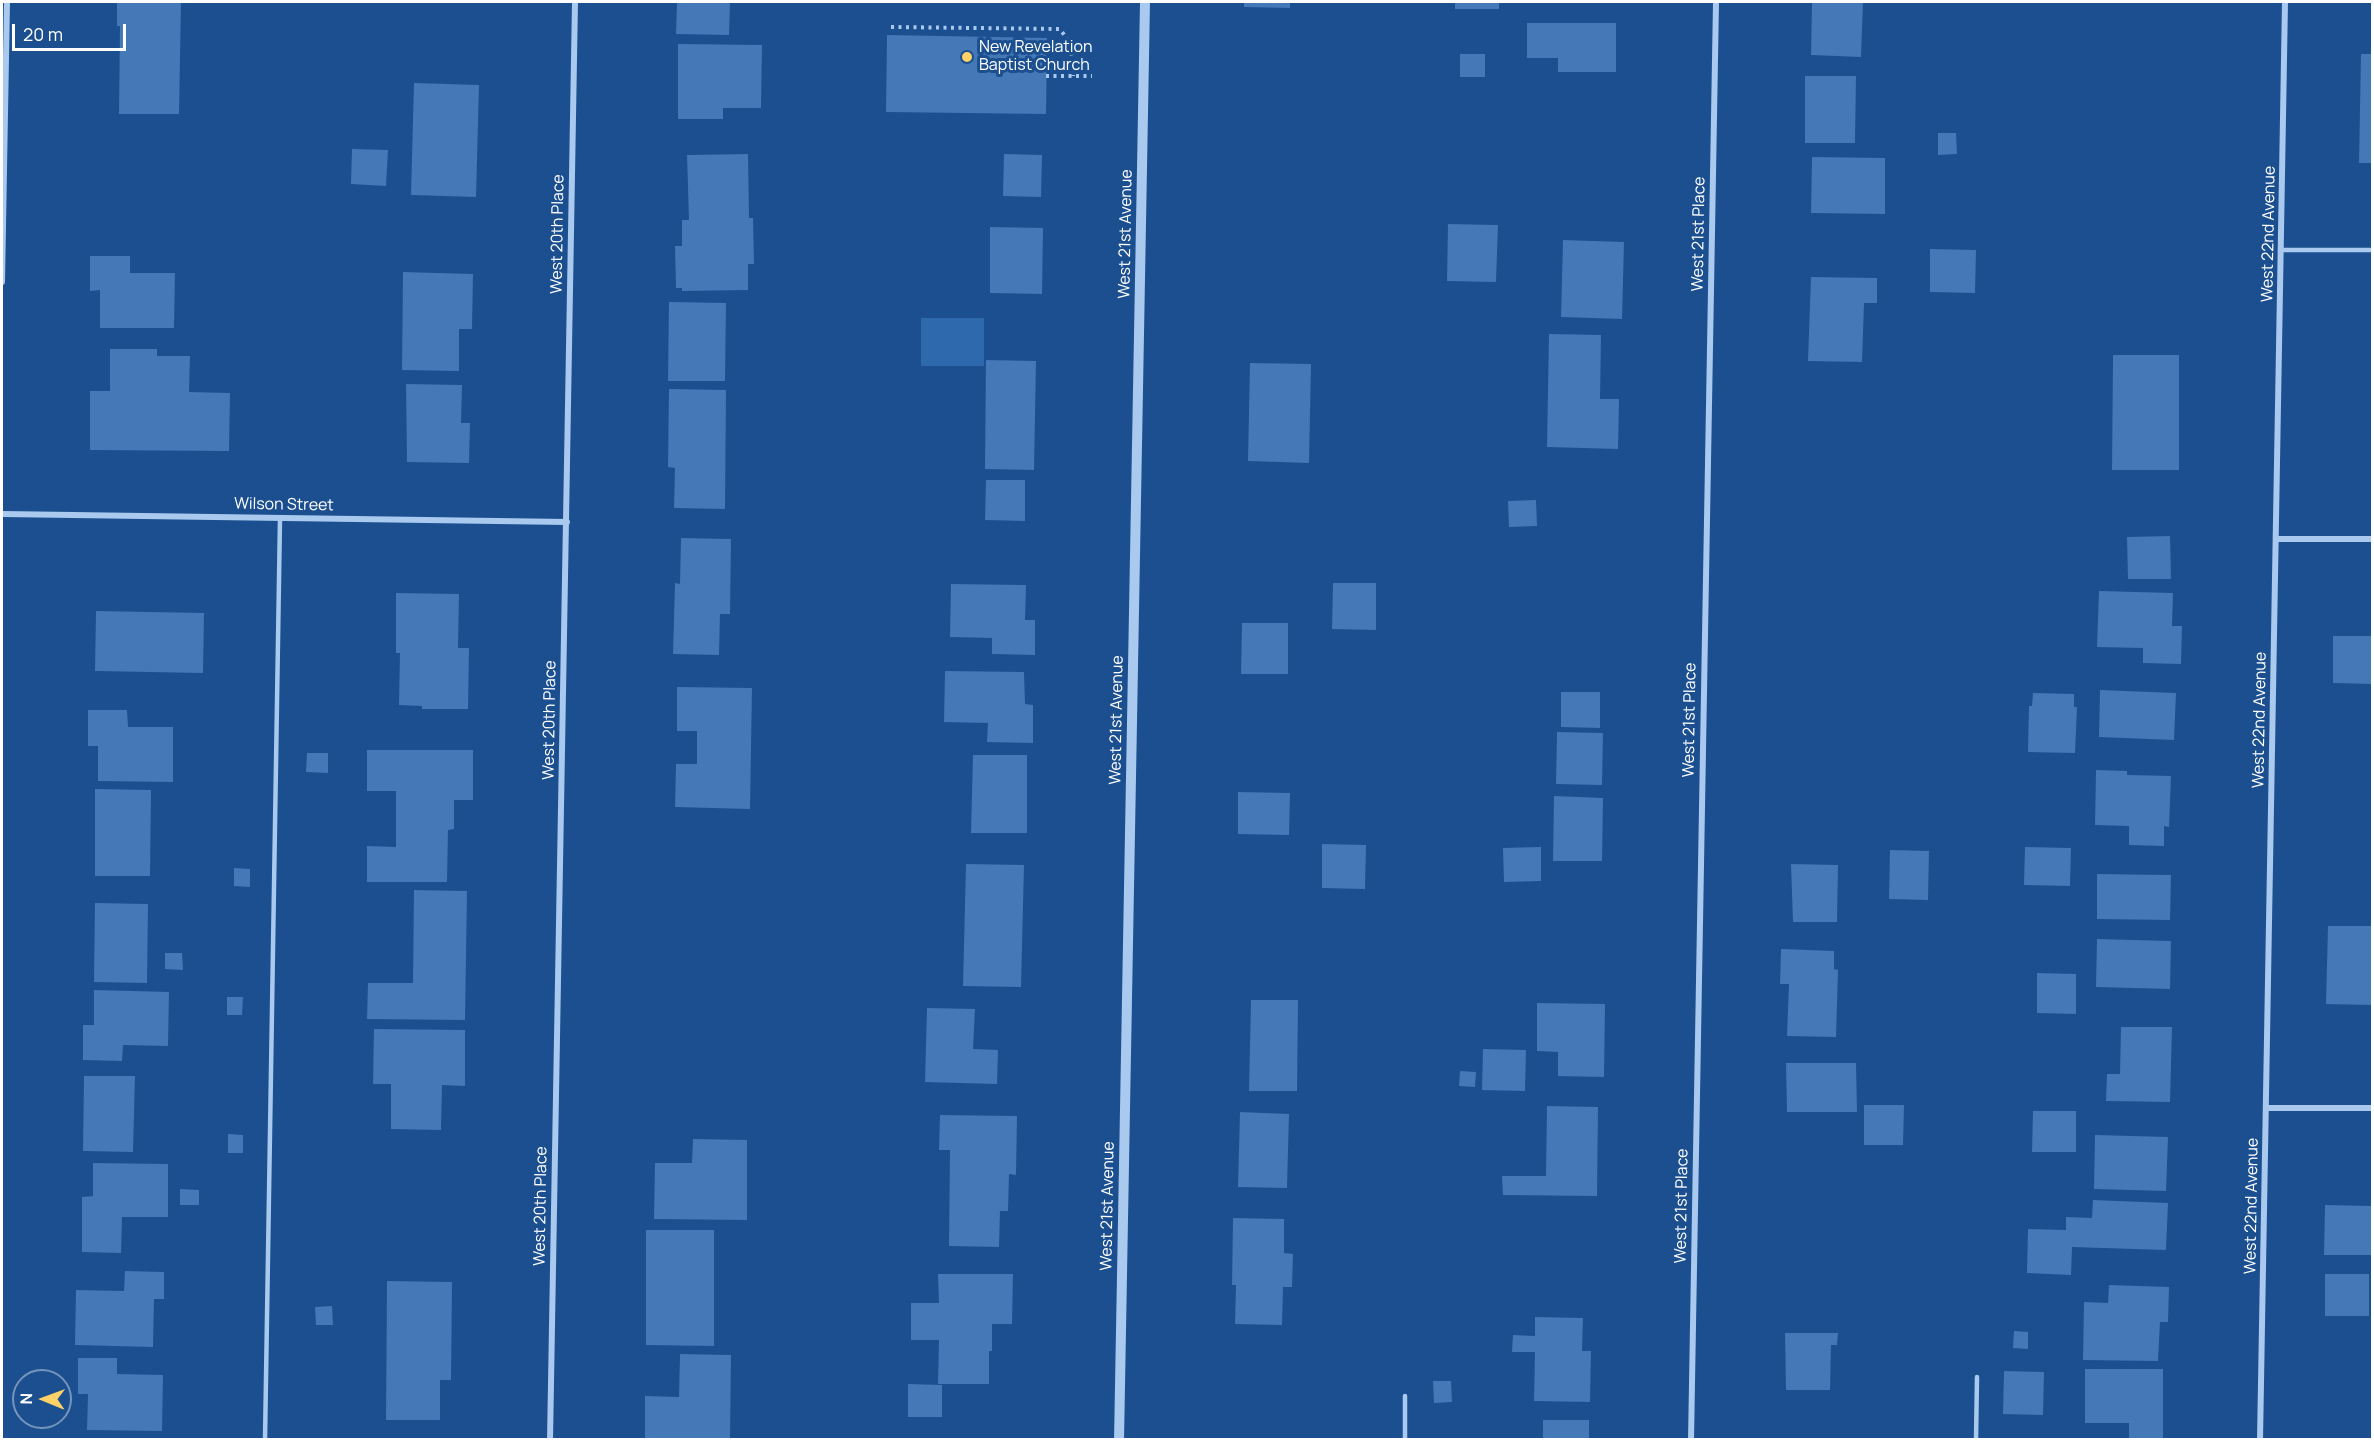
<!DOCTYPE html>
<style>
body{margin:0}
#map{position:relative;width:2374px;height:1441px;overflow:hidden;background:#1b4f8f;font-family:Manrope,sans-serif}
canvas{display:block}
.frame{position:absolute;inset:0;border:3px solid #fff;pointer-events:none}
.north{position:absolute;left:12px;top:1369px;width:60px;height:60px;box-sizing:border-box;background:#1b4f8f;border:2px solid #7695bc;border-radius:50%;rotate:271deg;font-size:16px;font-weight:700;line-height:24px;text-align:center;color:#fff}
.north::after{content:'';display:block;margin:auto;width:21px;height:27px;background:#ffd166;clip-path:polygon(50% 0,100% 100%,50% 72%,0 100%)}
.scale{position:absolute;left:12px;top:24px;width:114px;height:27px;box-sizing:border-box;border:3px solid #fff;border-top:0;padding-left:8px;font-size:18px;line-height:21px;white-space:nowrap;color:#fff;-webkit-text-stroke:4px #1b4f8f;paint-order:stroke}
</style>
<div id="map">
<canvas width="2374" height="1441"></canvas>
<div class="frame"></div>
<div class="north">N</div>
<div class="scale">20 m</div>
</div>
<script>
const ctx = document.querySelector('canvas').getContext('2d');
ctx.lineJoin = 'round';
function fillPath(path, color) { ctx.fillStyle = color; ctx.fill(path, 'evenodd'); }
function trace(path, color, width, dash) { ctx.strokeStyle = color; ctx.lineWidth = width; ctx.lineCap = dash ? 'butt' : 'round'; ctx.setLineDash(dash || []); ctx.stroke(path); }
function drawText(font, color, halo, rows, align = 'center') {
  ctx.font = font + ' Manrope,sans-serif'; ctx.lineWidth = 6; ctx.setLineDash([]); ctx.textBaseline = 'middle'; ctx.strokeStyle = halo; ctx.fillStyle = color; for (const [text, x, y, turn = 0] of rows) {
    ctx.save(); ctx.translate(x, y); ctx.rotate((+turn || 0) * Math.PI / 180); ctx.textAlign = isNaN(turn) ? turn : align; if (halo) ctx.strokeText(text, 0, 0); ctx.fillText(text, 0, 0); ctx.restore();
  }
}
fillPath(new Path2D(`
 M921 318H984V366H921Z`), '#2e69ad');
fillPath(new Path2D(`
 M117 2H181L179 114H119L120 26H117Z
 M677 2H730L729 35 676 34Z
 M1244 2H1290V8L1244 7Z
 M1455 2H1499V9H1455Z
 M1812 2H1863L1861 57 1811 55Z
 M1527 23H1616V72H1558V58H1527Z
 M887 35 1047 38 1046 114 886 112Z
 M678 44 762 45 761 108H723V119H678Z
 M1460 54H1485V77H1460Z
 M2361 54H2372V163H2359Z
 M1805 76H1856L1855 143H1805Z
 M414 83 479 85 476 197 411 195Z
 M1938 133H1956L1957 154 1938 155Z
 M352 149 388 150 386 186 351 184Z
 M748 154 749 218H753L754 264H748V290L682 291V288H676L675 246H682V220H689L687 155Z
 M1004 154 1042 155 1041 197 1003 196Z
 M1812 157 1885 158V214L1811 213Z
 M1448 224 1498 225 1496 282 1447 281Z
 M990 227 1043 228 1042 294 990 293Z
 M1563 240 1624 242 1622 319 1561 317Z
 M1930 249 1976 250 1975 293 1930 292Z
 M90 256H130V273H175L174 328H100V290L90 291Z
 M403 272 473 274 472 329H459V371L402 370Z
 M1811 277 1877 278V303H1864L1862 362 1808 361Z
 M669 302 726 303 725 381H668Z
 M1549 334 1601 335 1600 399H1619L1618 449 1547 447Z
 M110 349H157V356H190L189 392 230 393 229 451 90 450V391H110Z
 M2113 355H2179V470H2112Z
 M986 360 1036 361 1034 470 985 469Z
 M1250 363 1311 364 1309 463 1248 461Z
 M406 384 462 385 461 423H470L469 463 407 462Z
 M669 389 726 390 725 509 674 508 675 468 668 467Z
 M986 480H1025V521L985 520Z
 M1536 500 1537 526 1509 527 1508 501Z
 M2170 536 2171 579H2128L2127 537Z
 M681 538 731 539 730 614H720L719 655 673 654 675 583 680 584Z
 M1333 583H1376V630L1332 629Z
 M951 584 1026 585 1025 620H1035V655L992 654V638L950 637Z
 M2099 591 2173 593 2172 626H2182L2181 664 2143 663V648L2097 647Z
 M396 593 459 594 458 648H469L468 709H422V706L399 705 400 653H396Z
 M96 611 204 613 203 673 95 671Z
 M1242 623H1288V674H1241Z
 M2333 636H2372V684L2333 683Z
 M945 671 1024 672 1025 704 1033 705V743L987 742 988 723 944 722Z
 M677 687 752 688 750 809 675 807 676 764H697V731H677Z
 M2100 690 2176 693 2174 740 2099 737Z
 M1561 692H1600V728L1561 727Z
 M2033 693 2074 694V707H2077L2075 753 2028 752 2029 706H2032Z
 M88 710H127L128 727H173V782L98 781V746H88Z
 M1557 732 1603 733 1602 785 1556 784Z
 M367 750H473V800H454V829L448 830 447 882H367V846L396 847V791H367Z
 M307 753H328V773L306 772Z
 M973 755H1027V833H971Z
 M2096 770 2127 771V775L2171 776 2169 827 2164 826V846L2129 845V826L2095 825Z
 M95 789 151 790 150 876H95Z
 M1238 792 1290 793 1289 835 1238 834Z
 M1554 796 1603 798 1602 861H1553Z
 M1322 844 1366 845 1365 889 1322 888Z
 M1541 847V881L1504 882 1503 848Z
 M2025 847 2071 848 2070 886 2024 885Z
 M1890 850 1929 851 1928 900 1889 899Z
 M966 864 1024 865 1021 987 963 986Z
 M1791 864 1838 865 1837 922H1793Z
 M234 868 250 869V887L234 886Z
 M2097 874 2171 875 2170 920 2097 919Z
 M414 890 467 891 465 1020 367 1019 368 983H413Z
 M95 903 148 904 147 983 94 982Z
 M2328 926H2372V1005L2326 1004Z
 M2097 939 2171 941 2170 989 2096 987Z
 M1781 949 1834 951V969L1838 970 1836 1037 1787 1036 1789 984H1780Z
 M165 953H182L183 970 165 969Z
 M2037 973 2076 974V1014L2037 1013Z
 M94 990 169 992 168 1046 123 1045 122 1061 83 1060V1025H94Z
 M227 997H243L242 1015H227Z
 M1251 1000H1298L1297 1091H1249Z
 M1537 1003 1605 1004 1604 1077 1558 1076V1052L1537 1051Z
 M927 1008 975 1009 973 1049 998 1050 997 1084 925 1082Z
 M2121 1027H2172L2170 1102 2106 1101 2107 1074H2120Z
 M374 1029 465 1030V1086L442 1085 441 1130 391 1129V1084H373Z
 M1483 1049 1526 1050 1525 1091 1482 1090Z
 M1786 1063H1856L1857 1112H1787Z
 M1460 1071 1476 1072 1475 1087 1459 1086Z
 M84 1076H135L133 1152 83 1151Z
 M1864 1105H1904L1903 1145H1864Z
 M1547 1106 1598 1107 1597 1196 1503 1195 1502 1176H1546Z
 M2033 1111H2076V1152H2032Z
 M1240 1112 1289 1114 1287 1188 1238 1187Z
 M940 1115 1017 1116 1016 1175 1009 1174 1008 1211H1000L999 1247 949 1246 950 1150H939Z
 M228 1134 243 1135V1153H228Z
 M2095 1135 2168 1137 2166 1191 2094 1189Z
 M693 1139 747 1140V1220L654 1219 655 1163H692Z
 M93 1163 168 1164V1217H122L121 1253 82 1252V1197L93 1196Z
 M180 1189 199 1190V1205H180Z
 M2093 1200 2168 1203 2166 1250 2072 1247 2071 1275 2027 1273 2028 1229 2066 1230V1217L2092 1218Z
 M2325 1205 2372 1206V1255H2324Z
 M1233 1218 1284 1219V1253L1293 1254 1292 1287H1283L1282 1325 1235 1324 1236 1285H1232Z
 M646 1230H714V1346L646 1345Z
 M125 1271 164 1272V1299H154L153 1347 75 1345 76 1290 124 1291Z
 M938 1274H1013L1012 1324H992V1351H989V1384H938L939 1340H911V1303H939Z
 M2325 1274H2369V1316H2325Z
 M387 1281 452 1282 451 1380H440V1420H386Z
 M2109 1285 2169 1287 2168 1322H2160L2158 1361 2083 1360 2084 1302 2108 1303Z
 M332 1306 333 1325H316L315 1307Z
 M1535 1317 1583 1318 1582 1351H1591L1590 1402 1534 1401 1535 1352H1512L1513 1335 1535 1336Z
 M2014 1331 2028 1332V1349L2013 1348Z
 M1785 1333H1838L1837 1345H1831L1830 1390H1786Z
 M680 1354 731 1355 730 1440 645 1439V1396L679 1397Z
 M78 1358H117V1374L163 1375 162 1431 87 1430 88 1394H78Z
 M2085 1369H2163V1440H2129V1423H2085Z
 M2004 1371 2044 1372 2043 1415 2003 1414Z
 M1433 1381H1451L1452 1402 1434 1403Z
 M908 1384 942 1385V1417H908Z
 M1543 1420H1589V1440H1543Z`), '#4478b7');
trace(new Path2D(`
 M891 27 1059 29C1072 41 1073 58 1073 76
 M1046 76H1092`), '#a9c9ee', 4, [3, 4.5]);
trace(new Path2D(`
 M2282 250H2372
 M265 1440 280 518
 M1405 1440V1396
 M1976 1440 1977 1377`), '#a9c9ee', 4.5);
trace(new Path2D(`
 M2 282 7 2
 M2 514 567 522
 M2277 539H2372
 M2267 1108H2372
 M550 1440 575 2
 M1691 1440 1716 2
 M2260 1440 2285 2`), '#a9c9ee', 6);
trace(new Path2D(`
 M1119 1440 1145 2`), '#a9c9ee', 10);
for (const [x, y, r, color] of [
 [967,57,6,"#ffd166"]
]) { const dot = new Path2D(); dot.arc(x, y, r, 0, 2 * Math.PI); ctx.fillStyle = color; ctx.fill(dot); trace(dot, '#1b4f8f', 2); }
drawText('16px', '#fff', '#1b4f8f', [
 ["New Revelation",979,48],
 ["Baptist Church",979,66]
], 'left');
drawText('16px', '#fff', '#1b4f8f', [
 ["West 20th Place",558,234,-89],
 ["West 21st Avenue",1126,234,-89],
 ["West 21st Place",1699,234,-89],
 ["West 22nd Avenue",2269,234,-89],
 ["Wilson Street",284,505,1],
 ["West 20th Place",550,720,-89],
 ["West 21st Avenue",1117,720,-89],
 ["West 21st Place",1690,720,-89],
 ["West 22nd Avenue",2260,720,-89],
 ["West 20th Place",541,1206,-89],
 ["West 21st Avenue",1108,1206,-89],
 ["West 21st Place",1682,1206,-89],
 ["West 22nd Avenue",2252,1206,-89]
]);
</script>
